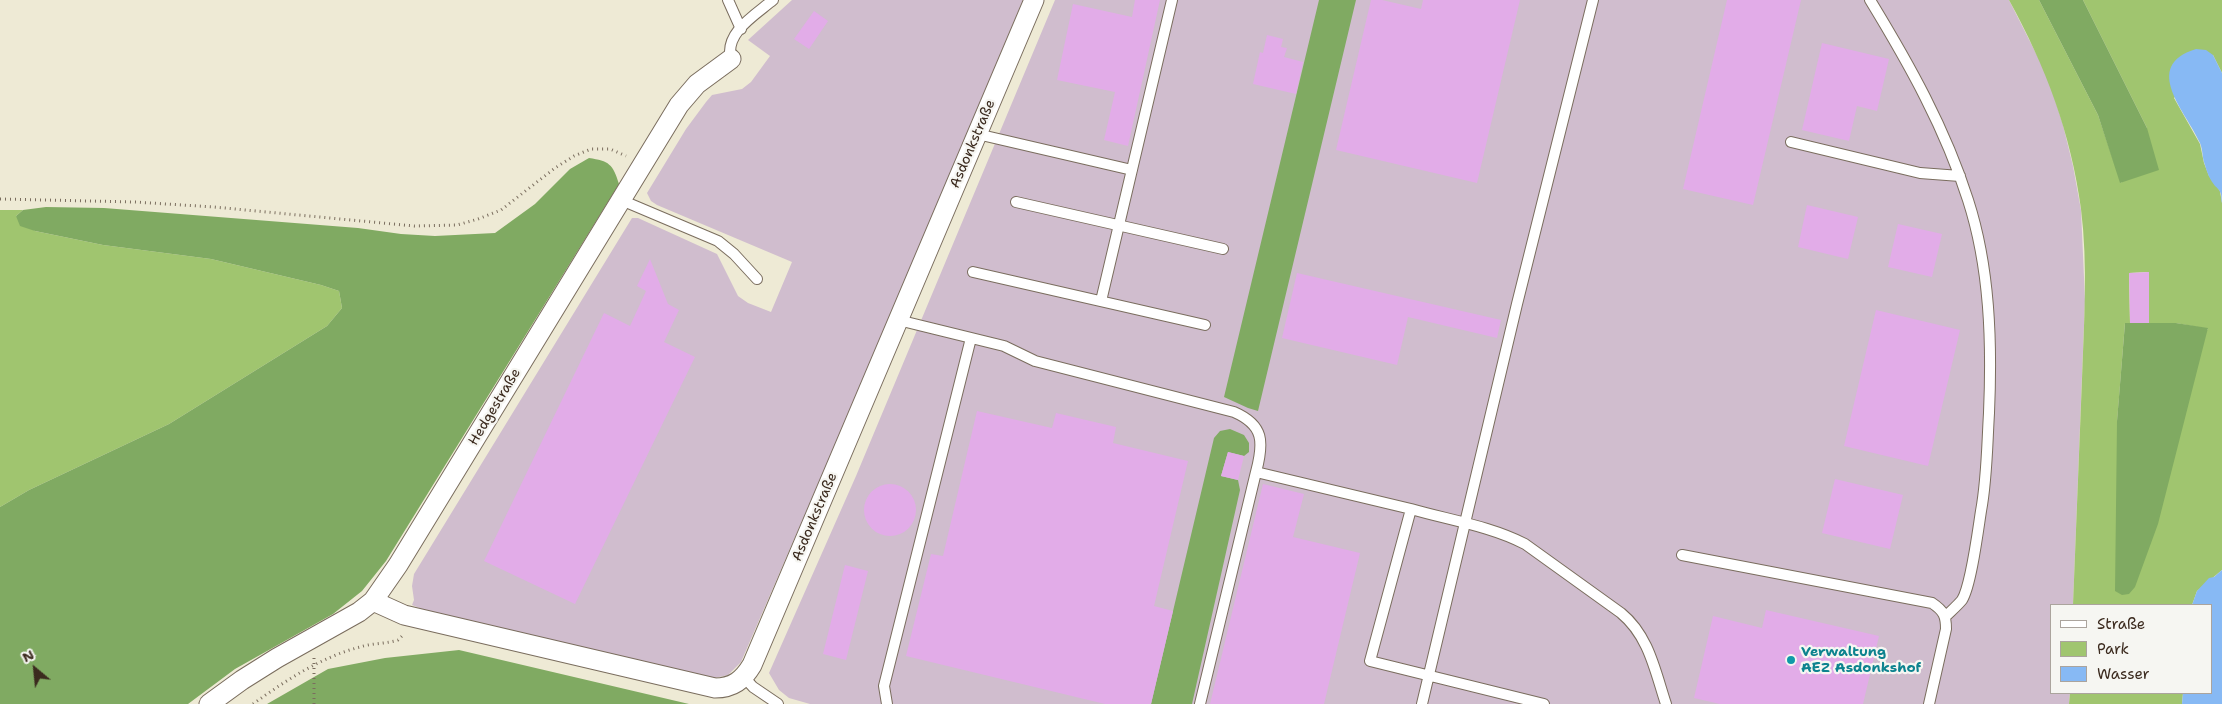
<!DOCTYPE html>
<meta charset="utf-8">
<style>
body{margin:0}
#map{position:relative;width:2222px;height:704px;overflow:hidden;background:#eeead5;font-family:"Shantell Sans",sans-serif}
canvas{display:block}
.legend{position:absolute;left:2050px;top:604px;width:162px;height:90px;box-sizing:border-box;background:#f6f6f2;border:1px solid #aba49d;margin:0;padding:6px 9px;list-style:none;font-size:15px;color:#3b2a1e}
.legend li{display:flex;align-items:center;gap:10px;height:25px}
.legend b{width:25px;border:1px solid #aba49d}
.north{position:absolute;left:10px;top:644px;width:50px;height:50px;-webkit-text-stroke:4px #f6f6f2;paint-order:stroke;rotate:332deg;font-size:14px;font-weight:700;line-height:20px;text-align:center;color:#3b2a1e}
.north::after{content:'';display:block;margin:auto;width:18px;height:22px;background:#3b2a1e;clip-path:polygon(50% 0,100% 100%,50% 72%,0 100%)}
</style>
<div id="map">
<canvas width="2222" height="704"></canvas>
<ul class="legend">
<li><b style="height:6px;background:#fff"></b>Straße</li>
<li><b style="height:14px;background:#a0c56f"></b>Park</li>
<li><b style="height:14px;background:#87b9f4"></b>Wasser</li>
</ul>
<div class="north">N</div>
</div>
<script>
const ctx = document.querySelector('canvas').getContext('2d');
ctx.lineJoin = 'round';
function fillPath(path, color) { ctx.fillStyle = color; ctx.fill(path, 'evenodd'); }
function trace(path, color, width, dash) { ctx.strokeStyle = color; ctx.lineWidth = width; ctx.lineCap = dash ? 'butt' : 'round'; ctx.setLineDash(dash || []); ctx.stroke(path); }
function drawText(font, color, halo, rows, align = 'center') {
  ctx.font = font + ' "Shantell Sans",sans-serif'; ctx.lineWidth = 4.5; ctx.setLineDash([]); ctx.textBaseline = 'middle'; ctx.strokeStyle = halo; ctx.fillStyle = color; for (const [text, x, y, turn = 0] of rows) {
    ctx.save(); ctx.translate(x, y); ctx.rotate((+turn || 0) * Math.PI / 180); ctx.textAlign = isNaN(turn) ? turn : align; if (halo) ctx.strokeText(text, 0, 0); ctx.fillText(text, 0, 0); ctx.restore();
  }
}
fillPath(new Path2D(`
 M792 0H1023L873 357 741 662 728 675 715 678 429 612 412 605 414 600 412 586 414 574 632 218H638L717 254 738 296 748 303 771 312 792 262 657 205 651 201 647 193 686 129 706 102 712 95 742 89 751 82 770 56 748 40Z
 M1055 0H2009L2048 77 2063 125 2073 166 2081 210 2085 300 2073 605H2051V693H2070L2069 704H810L789 698 779 690 769 673 856 476Z`), '#d0bdce');
fillPath(new Path2D(`
 M2009 0H2039L2098 115 2121 183 2147 128 2083 0H2222V73L2213 55 2174 98 2200 144 2204 163 2209 176 2220 191 2222 203V570L2197 591 2192 605H2073C2076 530 2079 454 2082 379 2084 323 2088 265 2081 209 2071 134 2046 67 2009 0ZM2148 272 2149 323H2176L2208 329 2117 422 2125 323H2130L2129 273Z
 M0 210H23L16 216 35 231 103 245 211 259 321 285 339 291 342 308 327 326 169 424 29 490 0 507Z
 M2070 693H2183L2182 704H2069Z`), '#a0c56f');
fillPath(new Path2D(`
 M1319 0H1356L1258 411 1248 408 1224 397Z
 M2039 0H2083L2147 128 2159 170 2120 183 2098 115Z
 M589 158C609 161 613 164 619 184L386 561 362 591 333 614 235 669 188 704H0V507L29 490 169 424 327 326 342 308 339 291 321 285 211 259 103 245 35 231 20 226 16 216 23 210 46 207 104 208 358 228 401 234 435 236 495 233 535 204 570 169Z
 M2125 323H2176L2208 328 2158 524 2135 587 2129 594 2122 595 2115 591 2117 421Z
 M1230 429 1244 435 1249 443V452L1244 456 1228 452 1221 476 1238 480 1240 490 1192 704H1151L1214 438 1220 431Z
 M459 650 689 704H267L328 669 385 658Z`), '#80aa62');
fillPath(new Path2D(`
 M2196 49 2206 50 2213 55 2222 73V203C2221 200 2222 194 2220 192 2219 189 2217 188 2215 186 2210 180 2207 173 2205 165 2202 158 2203 150 2200 143 2187 113 2140 66 2196 49Z
 M2222 570V704H2182L2183 693H2211V605H2192L2197 591 2209 578 2214 577Z`), '#87b9f4');
fillPath(new Path2D(`
 M1135 0H1160L1128 146 1104 140 1115 92 1057 80 1073 4 1132 17Z
 M1371 0H1382L1421 9 1423 0H1520L1477 183 1336 150Z
 M1727 0H1801L1753 205 1683 189Z
 M814 11 828 21 809 49 794 39Z
 M1267 35 1283 39 1281 47 1287 48 1284 57 1303 62 1296 94 1253 84 1260 52 1263 53Z
 M1822 43 1889 59 1877 111 1857 106 1849 141 1802 130Z
 M1807 205 1858 217 1848 259 1798 247Z
 M1898 224 1942 234 1932 277 1888 267Z
 M650 259 668 304 679 310 664 342 695 357 575 604 484 561 604 313 630 326 646 291 637 286Z
 M2149 272V323H2130L2129 273Z
 M1297 273 1501 320 1497 338 1408 317 1397 365 1282 338Z
 M1876 310 1960 330 1928 466 1844 446Z
 M977 411 1052 428 1056 413 1116 427 1113 443 1188 461 1154 606 1173 611 1151 704H1105L906 656 931 554 943 556Z
 M1228 452 1244 456 1238 480 1221 476Z
 M1835 479 1903 495 1890 549 1822 533Z
 M1263 484 1304 494 1293 537 1360 553 1324 704H1210Z
 M864 510a26 26 0 1 1 52 0a26 26 0 1 1-52 0Z
 M845 565 868 571 846 660 823 654Z
 M1766 610 1879 636 1863 704H1720L1694 698 1713 616 1762 628Z`), '#e2ace8');
const lane = new Path2D(`
 M728 0 741 29
 M1870 0C1909 64 1945 128 1968 200 1990 268 1992 342 1989 413 1987 446 1987 479 1981 511 1978 530 1971 586 1962 600 1957 606 1951 611 1946 616
 M731 59C724 33 755 15 773 0
 M977 134 1132 170
 M1791 142 1920 173 1960 176
 M621 200 718 241 734 254 757 279
 M1016 202 1223 249
 M973 272 1205 325
 M1101 301 1172 0
 M898 320 1004 346 1035 361 1234 412C1264 425 1264 442 1256 472
 M1682 555 1932 603C1944 611 1946 616 1946 629L1929 704
 M744 677 753 687 778 704
 M887 704 884 686 971 338
 M1200 704 1256 472 1411 509
 M1422 704 1517 304 1593 0
 M1544 704 1370 661 1411 509C1449 520 1490 526 1525 544L1621 613C1649 636 1655 671 1666 704`);
const street = new Path2D(`
 M373 601 404 615 715 688C733 688 743 680 752 665L1034 0
 M209 704 242 680 277 658 359 612 373 601 398 565 679 105 697 84 731 59`);
trace(lane, '#7a6d5e', 12);
trace(street, '#7a6d5e', 21);
trace(new Path2D(`
 M0 199 135 202 214 207 414 226 457 225 478 219 501 210 555 168 574 156 591 149H610L626 156
 M314 658V704
 M253 704C285 681 321 657 360 647 372 643 386 644 398 640L404 634`), '#7a6d5e', 3, [1, 4]);
trace(lane, '#fff', 10);
trace(street, '#fff', 19);
for (const [x, y, r, color] of [
 [1791,660,5,"#0f9aa8"]
]) { const dot = new Path2D(); dot.arc(x, y, r, 0, 2 * Math.PI); ctx.fillStyle = color; ctx.fill(dot); trace(dot, '#f6f6f2', 2); }
drawText('14px', '#3b2a1e', '#f6f6f2', [
 ["Asdonkstraße",973,144,-67],
 ["Hedgestraße",495,407,-59],
 ["Asdonkstraße",815,517,-67]
]);
drawText('bold 14px', '#0d838f', '#f6f6f2', [
 ["Verwaltung",1801,652],
 ["AEZ Asdonkshof",1801,668]
], 'left');
</script>
